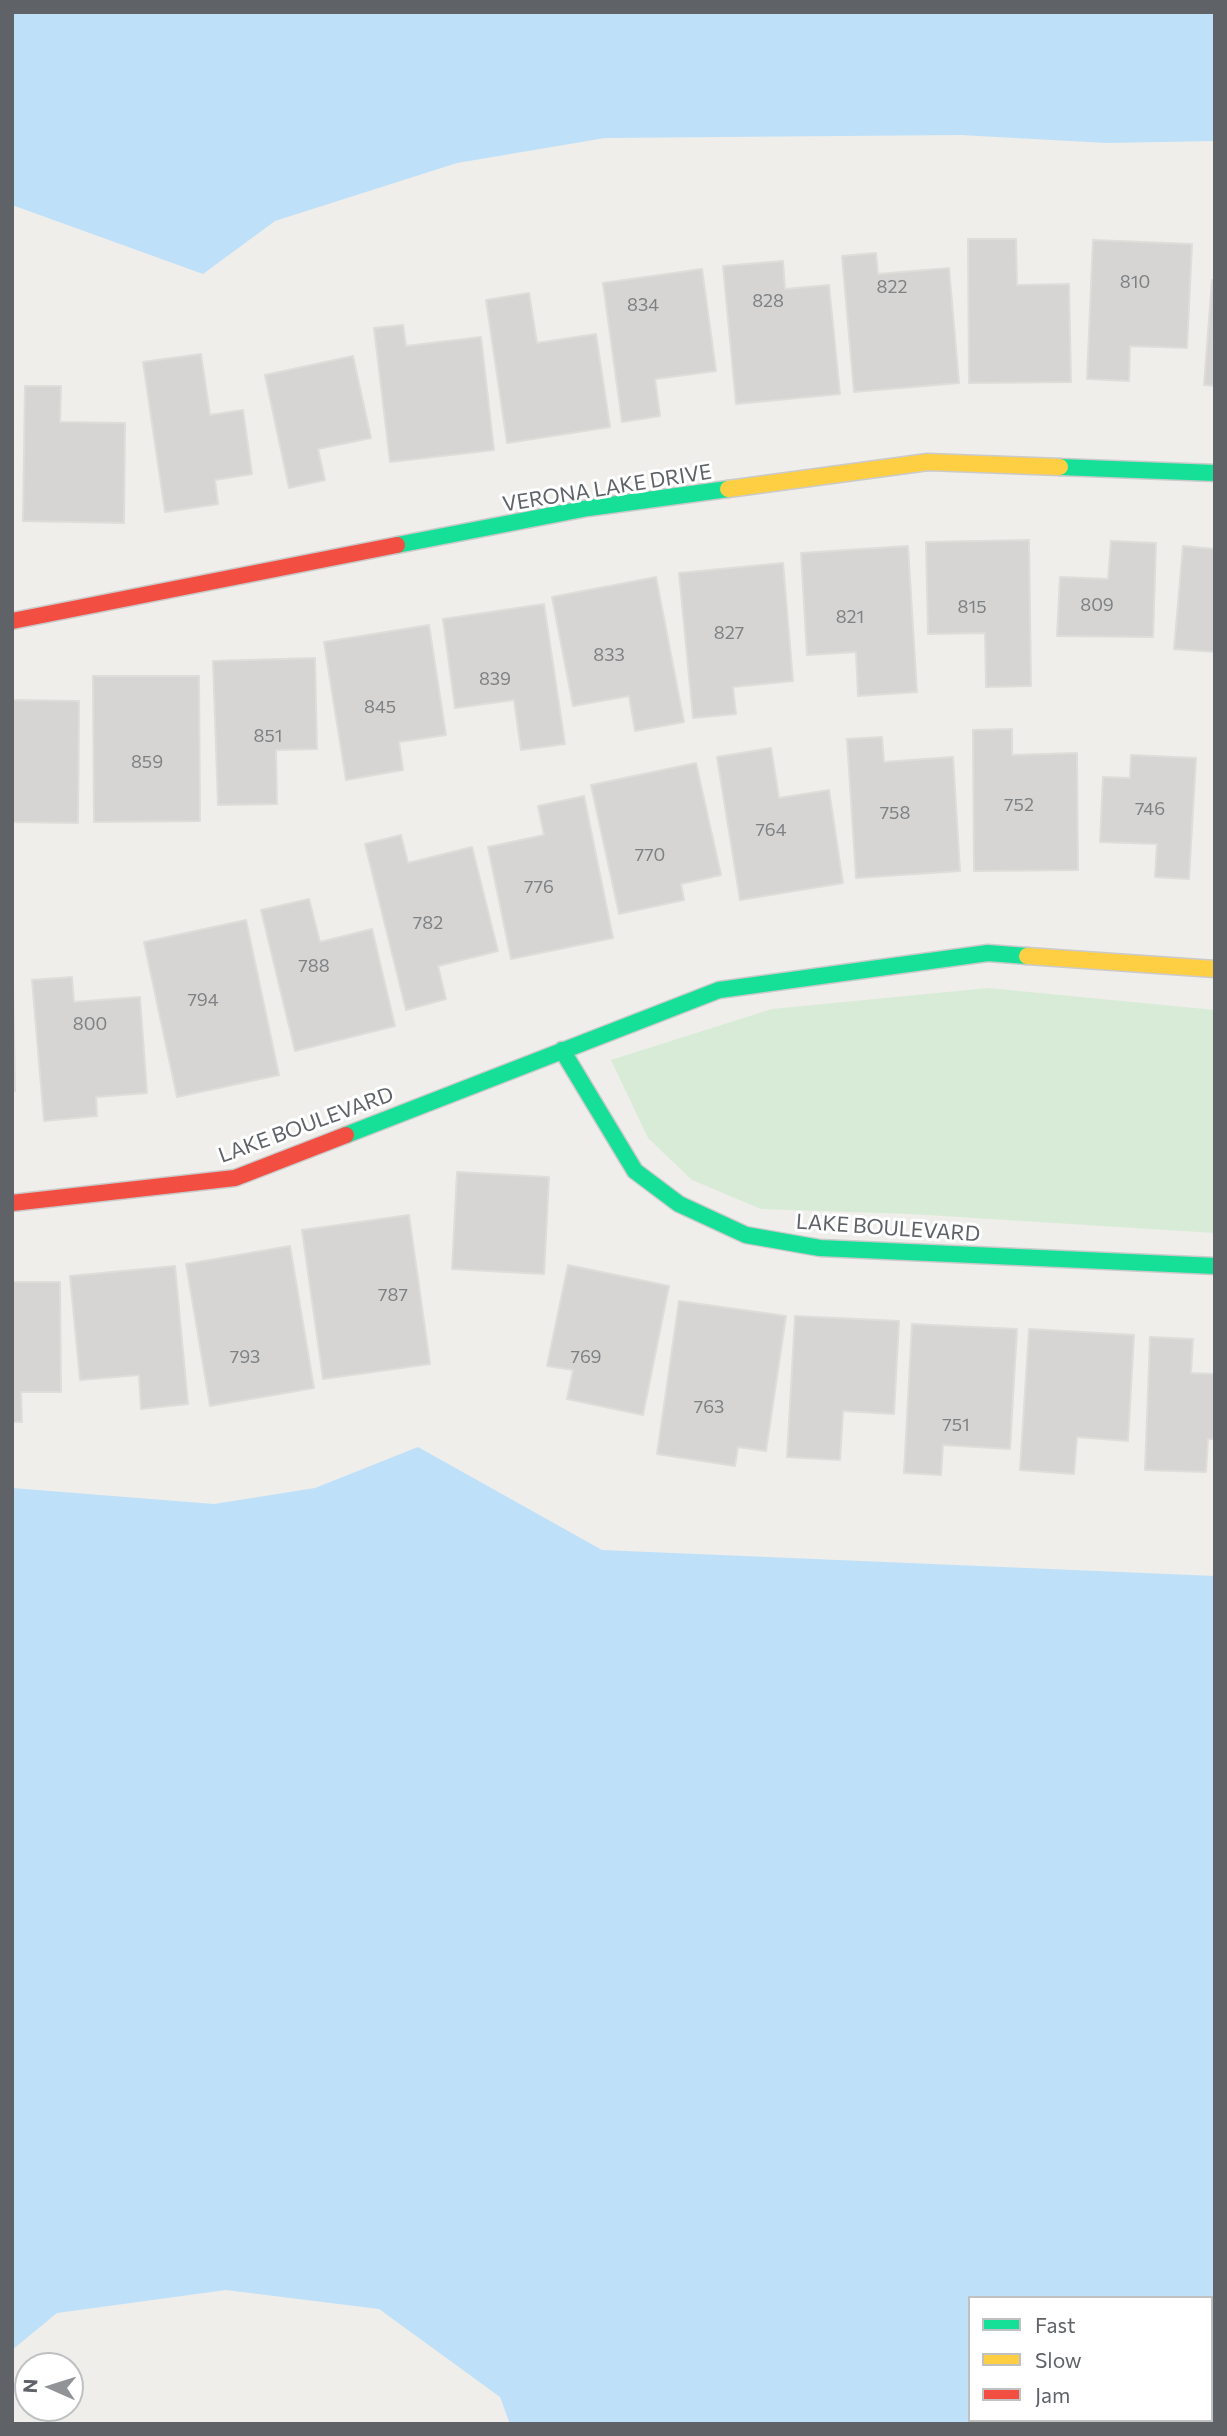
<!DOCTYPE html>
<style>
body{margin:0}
#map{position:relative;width:1227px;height:2436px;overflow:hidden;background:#efeeea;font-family:Commissioner,sans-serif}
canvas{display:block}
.frame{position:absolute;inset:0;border:14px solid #5f6368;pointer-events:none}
.legend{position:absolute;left:968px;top:2296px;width:245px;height:126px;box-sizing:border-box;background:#fff;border:2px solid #bfc1c3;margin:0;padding:9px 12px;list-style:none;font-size:21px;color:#5f6368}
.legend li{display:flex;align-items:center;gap:14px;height:35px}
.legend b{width:35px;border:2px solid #bfc1c3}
.north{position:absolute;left:14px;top:2352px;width:70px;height:70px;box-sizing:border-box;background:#fff;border:2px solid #bfc1c3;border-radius:50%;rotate:273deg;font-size:19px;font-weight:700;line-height:28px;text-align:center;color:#5f6368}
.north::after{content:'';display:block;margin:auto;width:24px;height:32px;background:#919496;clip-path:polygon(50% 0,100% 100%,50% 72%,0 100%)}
</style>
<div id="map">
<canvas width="1227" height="2436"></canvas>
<div class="frame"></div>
<ul class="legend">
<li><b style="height:9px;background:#16e098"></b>Fast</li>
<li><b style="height:9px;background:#ffcf43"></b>Slow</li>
<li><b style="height:9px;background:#f24e42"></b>Jam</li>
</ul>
<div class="north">N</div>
</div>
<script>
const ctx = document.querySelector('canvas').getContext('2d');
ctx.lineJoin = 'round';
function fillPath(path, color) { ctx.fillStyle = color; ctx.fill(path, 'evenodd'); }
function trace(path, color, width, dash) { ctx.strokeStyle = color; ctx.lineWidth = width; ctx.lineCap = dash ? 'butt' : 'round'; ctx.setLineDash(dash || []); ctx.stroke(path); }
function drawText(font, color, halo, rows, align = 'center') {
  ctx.font = font + ' Commissioner,sans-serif'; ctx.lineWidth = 6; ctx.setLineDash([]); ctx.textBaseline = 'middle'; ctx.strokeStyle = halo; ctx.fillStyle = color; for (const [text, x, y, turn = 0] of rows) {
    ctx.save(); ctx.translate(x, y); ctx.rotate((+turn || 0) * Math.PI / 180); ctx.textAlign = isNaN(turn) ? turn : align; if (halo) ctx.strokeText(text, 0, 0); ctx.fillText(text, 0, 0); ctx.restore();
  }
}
fillPath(new Path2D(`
 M988 988 1215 1010V1233L911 1214 761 1209 692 1180 648 1138 611 1060 772 1009Z`), '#d8ebd6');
fillPath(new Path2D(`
 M12 12H1173L1215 14V141L1107 143 960 135 605 138 457 163 275 221 203 274 12 205Z
 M418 1447 602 1550 1215 1576V2424H510L500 2397 379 2309 226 2290 57 2313 12 2350V1488L214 1504 315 1488ZM970 2298H1211V2420H970Z`), '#bfe0f9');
const building = new Path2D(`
 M968 239H1016L1017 285 1069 284 1071 382 969 383Z
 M1093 240 1192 244 1187 348 1130 346 1129 381 1087 379Z
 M876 253 878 274 949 268 959 383 854 392 842 256Z
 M783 261 785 289 829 285 840 394 736 404 723 266Z
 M702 269 716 371 655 379 660 416 622 422 603 283Z
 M1212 280H1215V386L1204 385Z
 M529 293 537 343 596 334 610 427 507 443 486 300Z
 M403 325 406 346 481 337 494 450 390 462 374 328Z
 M201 354 210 415 243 410 252 474 215 480 218 504 165 512 143 362Z
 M353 356 371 438 318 449 325 480 289 488 265 375Z
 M25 386H61L60 422 125 423 124 523 23 521Z
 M1029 540 1031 686 986 687 985 633 928 634 926 542Z
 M1111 541 1156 543 1153 637 1057 636 1060 577 1108 579Z
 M908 546 917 692 858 696 856 652 807 655 801 553Z
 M1183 546 1215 549V652L1174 649Z
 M783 563 793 681 733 687 736 714 693 718 679 573Z
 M656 577 684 722 635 731 629 696 573 706 552 597Z
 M544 604 565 744 521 750 514 700 455 708 443 619Z
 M429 625 446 735 399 742 403 770 346 780 324 642Z
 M315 658 317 749 276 750 277 804 218 805 213 661Z
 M93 676H199L200 821 94 822Z
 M12 700 79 701 78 823 12 822Z
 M1012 729V755L1077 753 1078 870 974 871 973 730Z
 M882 737 884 762 953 757 960 871 856 878 847 739Z
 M771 748 779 798 829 790 843 883 740 900 717 757Z
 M1131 755 1196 758 1189 879 1155 877 1157 844 1100 842 1103 777 1130 778Z
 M696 763 721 875 681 884 684 900 619 914 591 785Z
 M584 796 613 938 511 959 488 847 544 835 538 806Z
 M401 835 408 863 472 847 498 951 438 966 446 999 406 1010 365 844Z
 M309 899 320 942 372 929 395 1026 295 1051 261 910Z
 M246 920 279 1075 177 1097 144 942Z
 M72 977 74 1002 140 997 147 1093 96 1097 97 1116 44 1121 32 980Z
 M12 984H13L15 1091H12Z
 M457 1172 549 1177 544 1274 452 1269Z
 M409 1215 430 1364 323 1379 302 1230Z
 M290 1246 314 1388 210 1406 186 1264Z
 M568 1265 669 1286 643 1415 567 1399 573 1370 547 1366Z
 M175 1266 188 1404 141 1409 139 1375 80 1380 70 1276Z
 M12 1282H60L61 1392H21L22 1422H12Z
 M679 1301 786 1316 766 1451 738 1447 735 1466 657 1454Z
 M795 1316 899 1321 894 1414 843 1411 840 1460 787 1457Z
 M912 1324 1017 1329 1010 1449 943 1445 941 1475 904 1473Z
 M1029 1329 1134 1335 1128 1441 1077 1437 1074 1474 1020 1470Z
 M1150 1337 1193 1339 1191 1373 1215 1374V1439H1208L1206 1472 1145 1470Z`);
fillPath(building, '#d6d5d3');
trace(building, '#deddd9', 2);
const fast = new Path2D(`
 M1060 467 1215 473
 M397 545 588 508 728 489
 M562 1050 635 1171 679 1204 746 1235 820 1248 1215 1266
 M346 1135 719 990 988 953 1027 956`);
const slow = new Path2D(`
 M728 489 928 462 1060 467
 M1027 956 1215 969`);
const jam = new Path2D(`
 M12 621 397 545
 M12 1203 235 1178 346 1135`);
trace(fast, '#cacacb', 19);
trace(slow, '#cacacb', 19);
trace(jam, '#cacacb', 19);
trace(fast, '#16e098', 16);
trace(slow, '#ffcf43', 16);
trace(jam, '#f24e42', 16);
drawText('18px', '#7e8184', null, [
 ["810",1135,282],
 ["822",892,287],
 ["828",768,301],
 ["834",643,305],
 ["809",1097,605],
 ["815",972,607],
 ["821",850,617],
 ["827",729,633],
 ["833",609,655],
 ["839",495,679],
 ["845",380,707],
 ["851",268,736],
 ["859",147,762],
 ["752",1019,805],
 ["746",1150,809],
 ["758",895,813],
 ["764",771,830],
 ["770",650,855],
 ["776",539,887],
 ["782",428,923],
 ["788",314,966],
 ["794",203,1000],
 ["800",90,1024],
 ["787",393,1295],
 ["793",245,1357],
 ["769",586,1357],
 ["763",709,1407],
 ["751",956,1425]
]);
drawText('21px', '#5f6368', '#fff', [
 ["VERONA LAKE DRIVE",607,488,-9],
 ["LAKE BOULEVARD",306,1125,-20],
 ["LAKE BOULEVARD",888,1228,4]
]);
</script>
